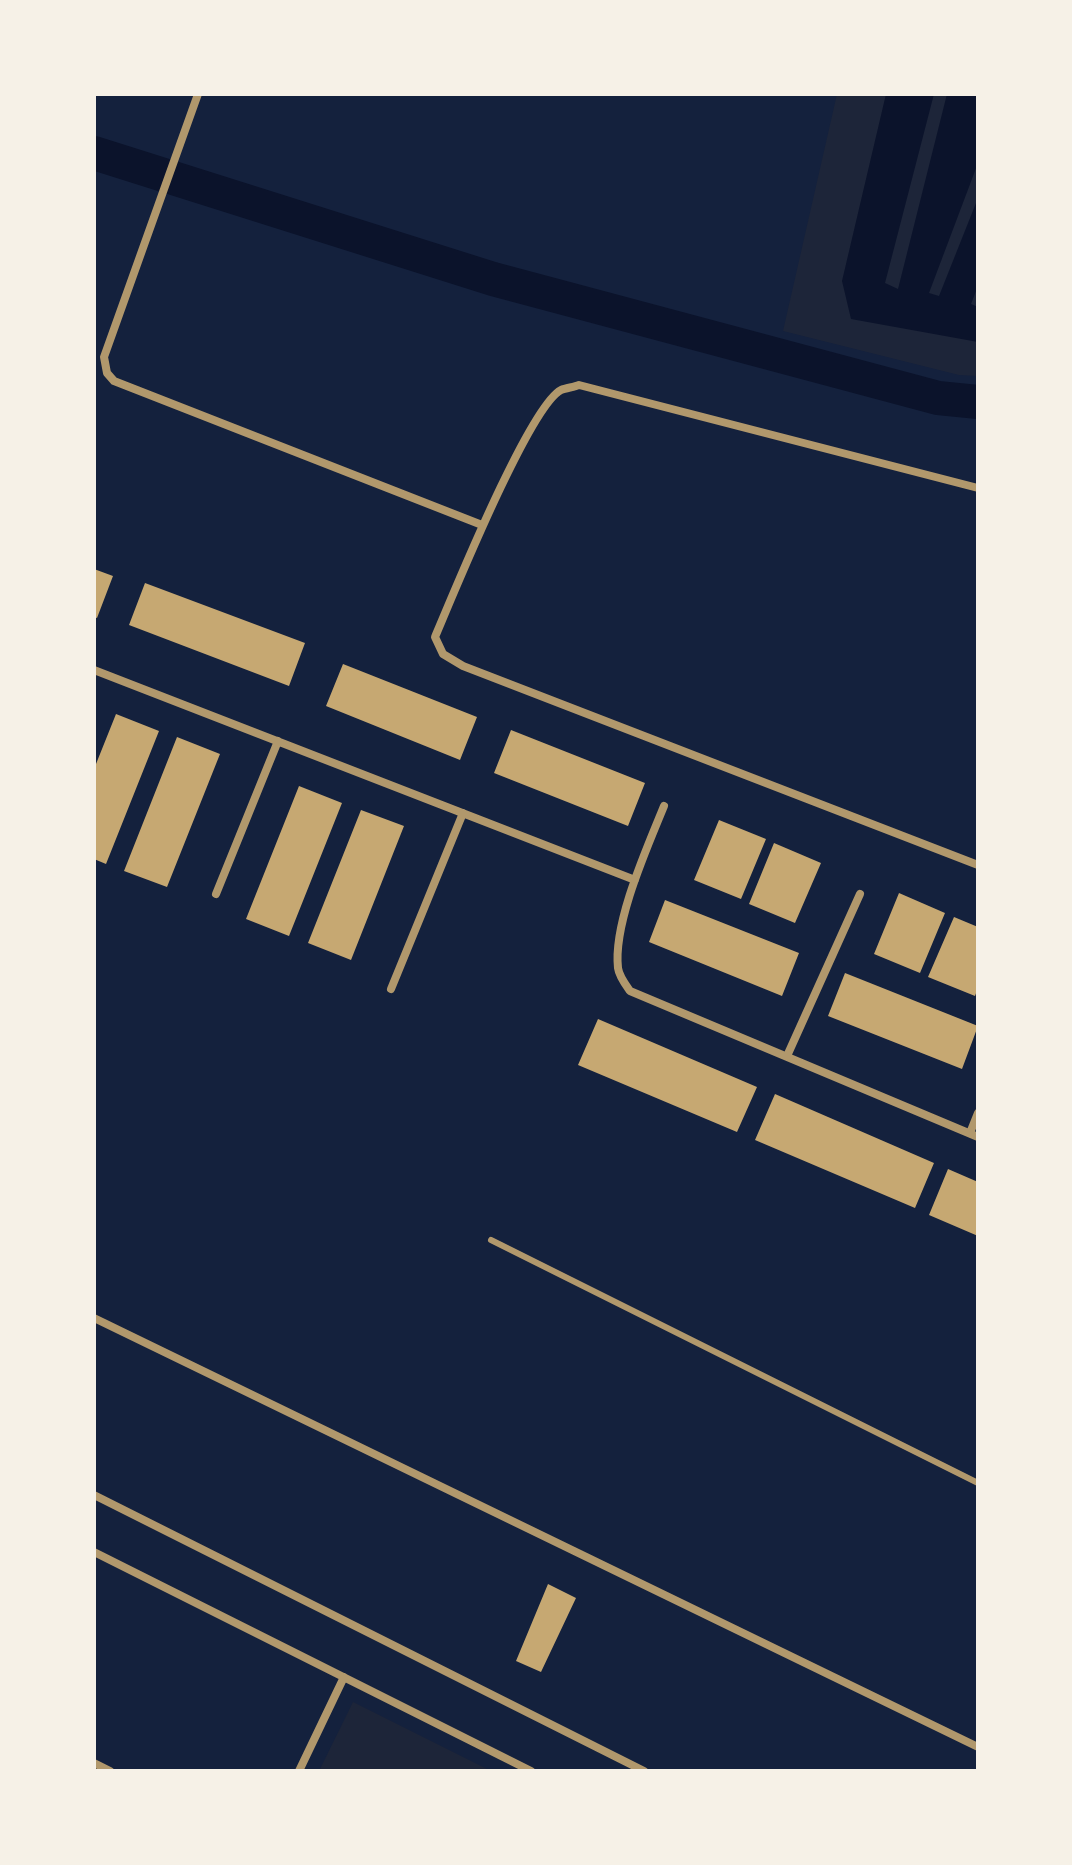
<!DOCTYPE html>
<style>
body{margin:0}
#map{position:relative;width:1072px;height:1865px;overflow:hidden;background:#14213d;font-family:Poppins,sans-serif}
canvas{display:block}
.frame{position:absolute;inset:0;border:96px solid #f6f1e7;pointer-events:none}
</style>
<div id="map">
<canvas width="1072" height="1865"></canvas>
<div class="frame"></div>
</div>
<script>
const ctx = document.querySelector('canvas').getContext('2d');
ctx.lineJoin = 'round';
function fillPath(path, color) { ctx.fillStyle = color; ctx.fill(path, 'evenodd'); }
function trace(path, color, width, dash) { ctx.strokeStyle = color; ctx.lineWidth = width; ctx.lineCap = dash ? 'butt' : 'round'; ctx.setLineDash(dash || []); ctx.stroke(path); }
fillPath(new Path2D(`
 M837 94H978V376L959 375 783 331Z
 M353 1702 491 1771H319Z`), '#1d2539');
fillPath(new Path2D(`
 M886 94H934L885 283 898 289 947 94H978V163L929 293 939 296 978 198V286L971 304 978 307V342L851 319 842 281Z`), '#0b132b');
trace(new Path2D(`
 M94 153 493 279 938 398 978 402`), '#0b132b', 34);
fillPath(new Path2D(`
 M94 569 113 576 97 618 94 617Z
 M145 583 305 643 289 686 129 625Z
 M343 664 477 717 460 760 326 706Z
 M116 714 159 731 106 864 94 859V769Z
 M511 730 645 783 628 826 494 773Z
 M177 737 220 754 167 887 124 871Z
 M299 786 342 803 289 936 246 919Z
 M361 810 404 826 351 960 308 943Z
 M719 820 766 839 741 899 694 880Z
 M774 843 821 863 795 923 749 904Z
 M899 893 945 913 920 973 874 954Z
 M665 900 799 953 782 996 649 942Z
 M954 917 978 927V988L975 996 928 977Z
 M845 973 978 1026 962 1069 828 1016Z
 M598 1019 757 1087 737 1132 578 1065Z
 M775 1094 934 1163 915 1208 755 1140Z
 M948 1169 978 1182V1236L929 1215Z
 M548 1584 576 1598 541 1672 516 1661Z`), '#c6a872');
trace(new Path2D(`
 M491 1240 978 1483`), '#b1986c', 6);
trace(new Path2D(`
 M198 94 104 357 107 373 114 381 482 525
 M978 488 579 385C574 387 566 388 561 390 529 407 453 595 435 637L443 654 463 666 978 865
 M94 670 635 880
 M664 806C647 848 613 923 618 968 619 976 625 984 630 991L978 1137
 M216 894 278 741
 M391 989 463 813
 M787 1056 860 894
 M970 1133 978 1113
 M94 1318 978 1747
 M94 1495 644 1771
 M94 1552 531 1771
 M94 1763 110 1771
 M299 1771 344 1677`), '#b1986c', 8);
</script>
